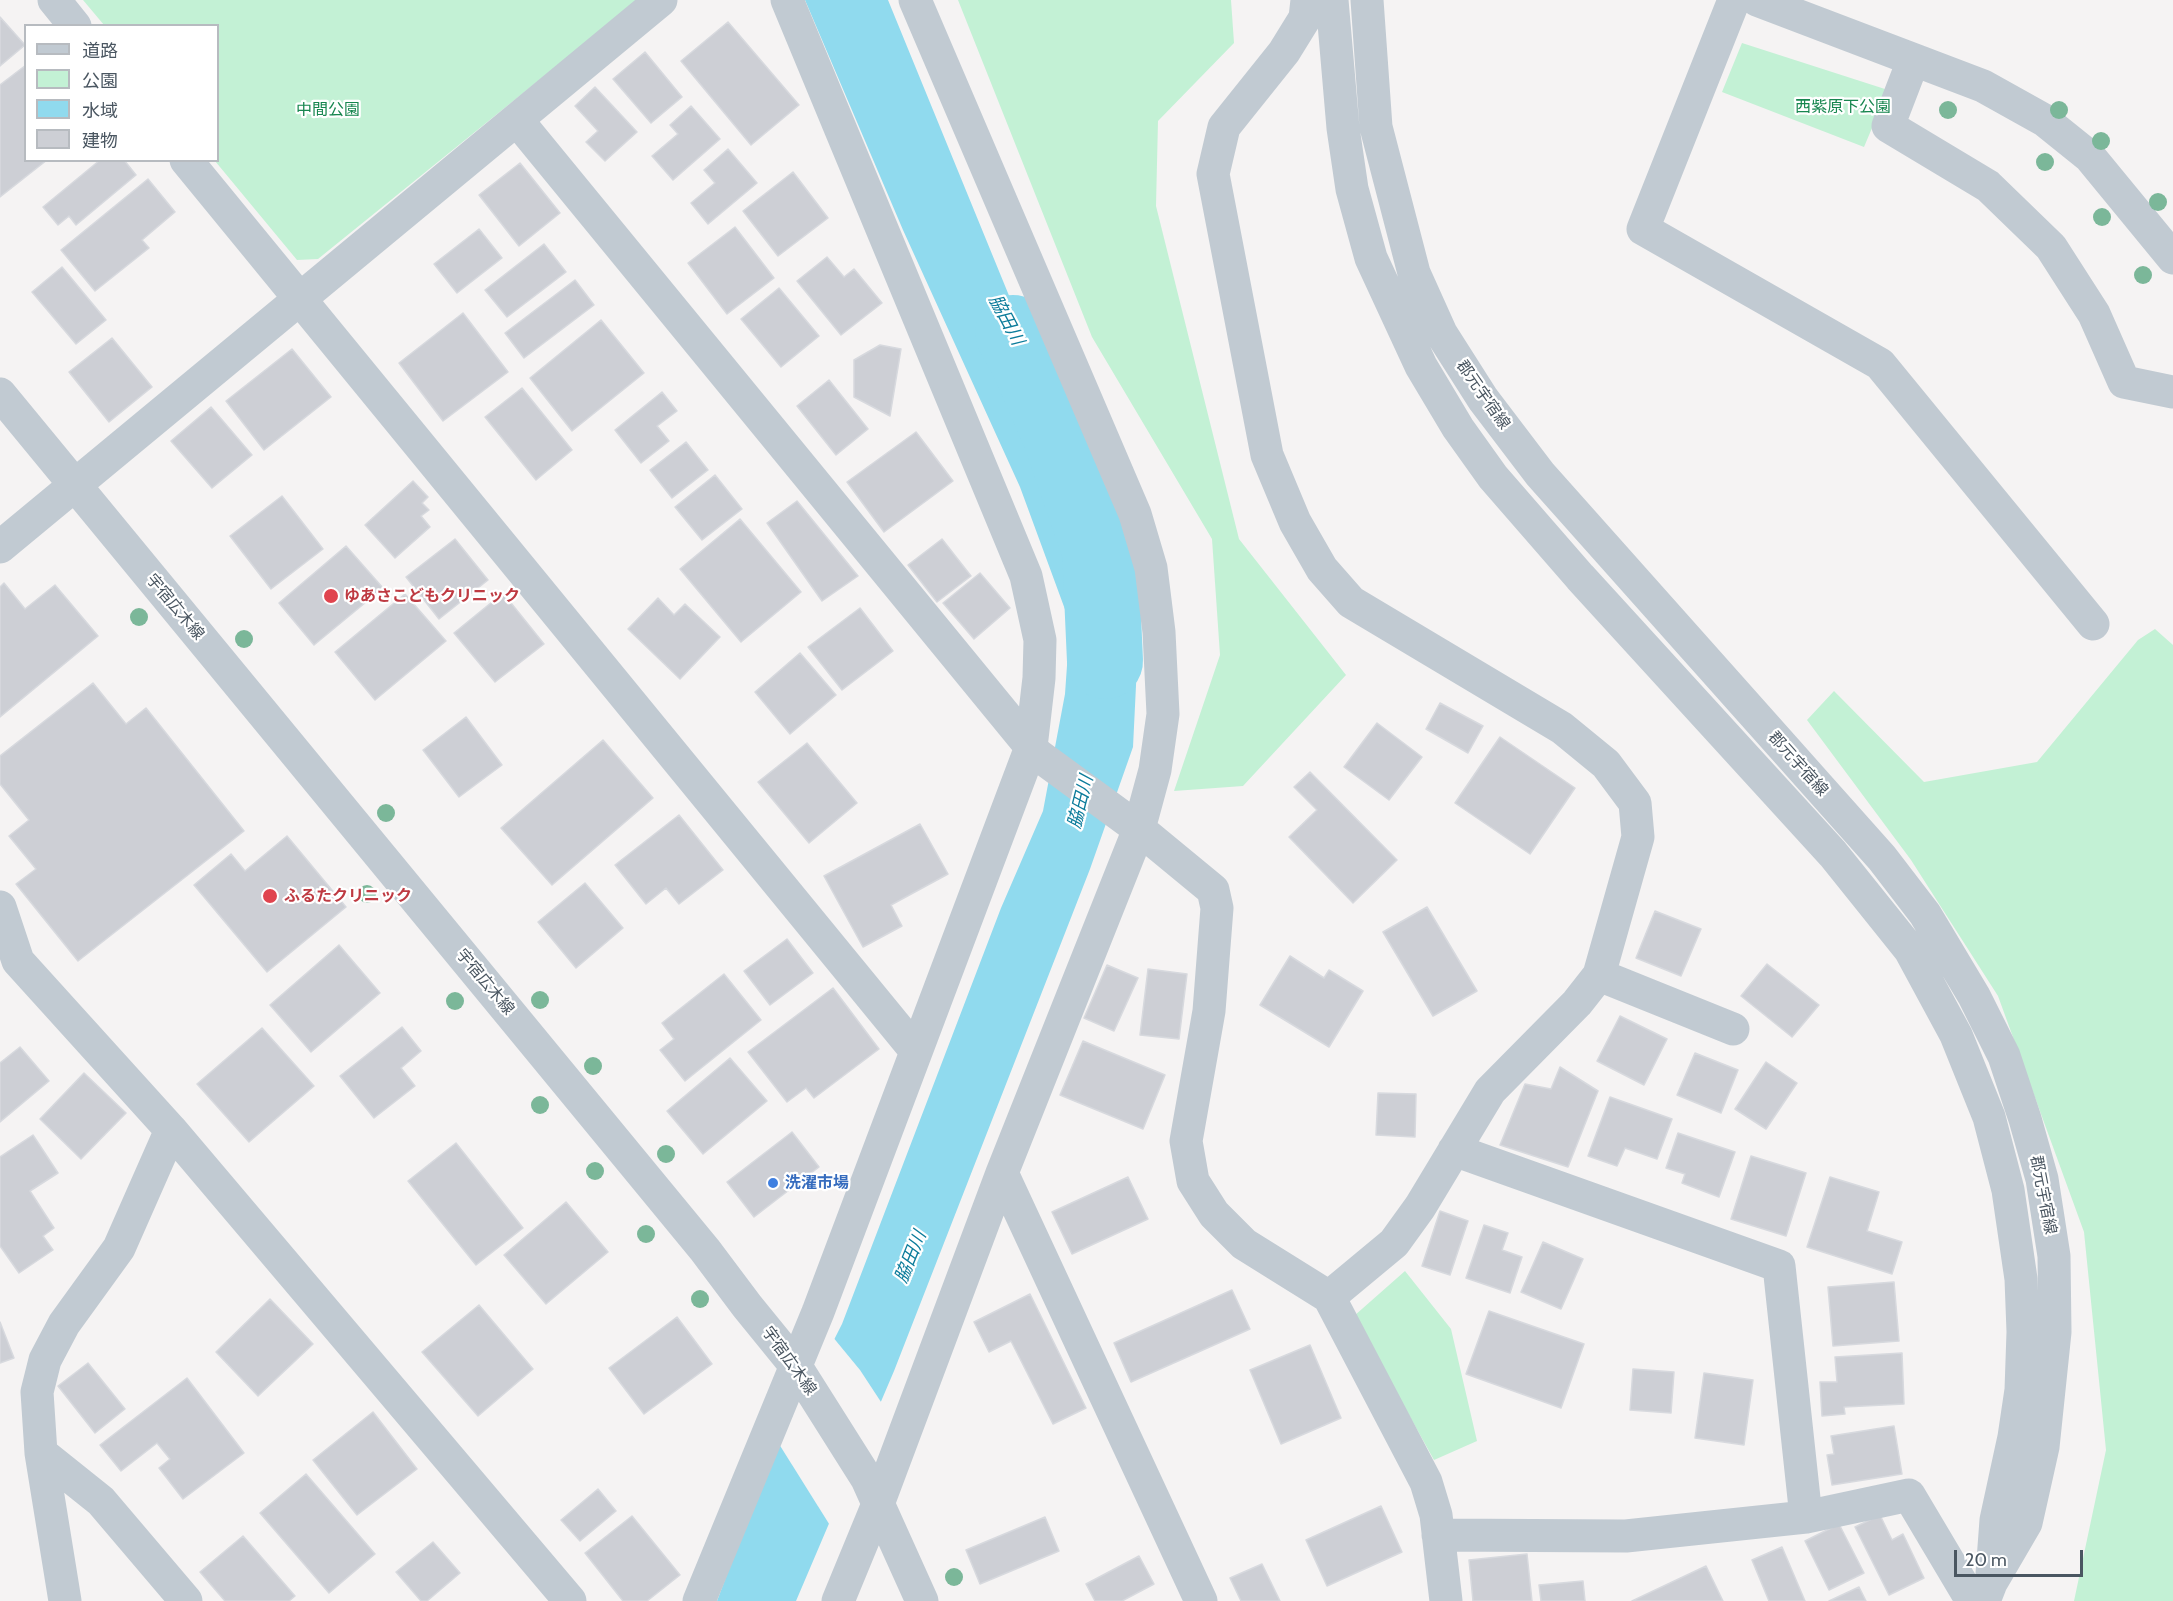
<!DOCTYPE html>
<meta charset="utf-8">
<style>
body{margin:0}
#map{position:relative;width:2173px;height:1601px;overflow:hidden;background:#f5f3f3;font-family:Cabin,"Noto Sans JP",sans-serif}
canvas{display:block}
.legend{position:absolute;left:24px;top:24px;width:195px;height:138px;box-sizing:border-box;background:#fff;border:2px solid #b7bbc0;margin:0;padding:8px 10px;list-style:none;font-size:18px;color:#4a5661}
.legend li{display:flex;align-items:center;gap:12px;height:30px}
.legend b{width:30px;border:2px solid #b7bbc0}
.scale{position:absolute;left:1954px;top:1550px;width:129px;height:27px;box-sizing:border-box;border:3px solid #4a5661;border-top:0;padding-left:8px;font-size:18px;line-height:21px;white-space:nowrap;color:#4a5661;-webkit-text-stroke:4px #fff;paint-order:stroke}
</style>
<div id="map">
<canvas width="2173" height="1601"></canvas>
<ul class="legend">
<li><b style="height:8px;background:#c1cad2"></b>道路</li>
<li><b style="height:16px;background:#c3f1d5"></b>公園</li>
<li><b style="height:16px;background:#90daee"></b>水域</li>
<li><b style="height:16px;background:#cdcfd5"></b>建物</li>
</ul>
<div class="scale">20 m</div>
</div>
<script>
const ctx = document.querySelector('canvas').getContext('2d');
ctx.lineJoin = 'round';
function fillPath(path, color) { ctx.fillStyle = color; ctx.fill(path, 'evenodd'); }
function trace(path, color, width, dash) { ctx.strokeStyle = color; ctx.lineWidth = width; ctx.lineCap = dash ? 'butt' : 'round'; ctx.setLineDash(dash || []); ctx.stroke(path); }
function drawText(font, color, halo, rows, align = 'center') {
  ctx.font = font + ' Cabin,"Noto Sans JP",sans-serif'; ctx.lineWidth = 4.5; ctx.setLineDash([]); ctx.textBaseline = 'middle'; ctx.strokeStyle = halo; ctx.fillStyle = color; for (const [text, x, y, turn = 0] of rows) {
    ctx.save(); ctx.translate(x, y); ctx.rotate((+turn || 0) * Math.PI / 180); ctx.textAlign = isNaN(turn) ? turn : align; if (halo) ctx.strokeText(text, 0, 0); ctx.fillText(text, 0, 0); ctx.restore();
  }
}
fillPath(new Path2D(`
 M83 0H638L318 259 297 260 215 161 218 160V26L104 25Z
 M958 0H1231L1234 43 1158 121 1156 206 1239 539 1346 675 1243 786 1174 791 1220 655 1212 539 1092 337Z
 M1742 43 1888 90 1864 147 1722 92Z
 M2155 629 2173 645V1601H2074L2106 1450 2084 1232 1998 996 1911 860 1807 720 1834 691 1924 782 2037 762 2138 640Z
 M1405 1271 1451 1329 1477 1441 1434 1460 1354 1316Z`), '#c3f1d5');
fillPath(new Path2D(`
 M805 0H888L1028 342 1137 665 1133 747 1090 869 894 1371 796 1601H717L760 1486 842 1324 1001 908 1043 811 1065 694 1070 623 1020 487 903 230Z`), '#90daee');
fillPath(new Path2D(`
 M832 1336 860 1370 883 1405 831 1527 779 1444Z`), '#f5f3f3');
trace(new Path2D(`
 M1013 333 1028 360 1060 434 1100 550 1105 661`), '#90daee', 76);
const building = new Path2D(`
 M0 17 25 45 0 66Z
 M728 22 799 105 751 145 681 61Z
 M645 52 682 97 651 123 613 79Z
 M26 65V160H47L0 197V85Z
 M595 87 637 132 605 161 586 142 598 131 575 106Z
 M691 106 720 139 673 180 652 156 678 134 670 125Z
 M728 149 757 183 708 224 691 203 715 183 704 170Z
 M100 160H124L136 175 76 225 69 216 58 225 43 207Z
 M520 163 560 213 519 246 479 195Z
 M793 172 828 218 778 256 743 211Z
 M148 179 175 212 142 240 149 248 95 291 61 250Z
 M735 227 774 278 727 314 688 263Z
 M479 229 502 258 457 293 434 264Z
 M544 244 566 272 507 317 485 290Z
 M827 257 844 277 854 269 882 303 841 335 797 281Z
 M62 267 106 320 76 344 32 292Z
 M575 280 594 305 524 358 505 333Z
 M779 288 819 336 781 367 741 319Z
 M463 313 508 372 443 421 399 363Z
 M601 320 644 373 572 431 530 378Z
 M112 338 152 387 109 422 69 372Z
 M880 345 901 349 890 416 854 397V360Z
 M292 349 331 397 264 450 226 401Z
 M829 380 868 429 836 455 797 406Z
 M522 388 572 450 536 480 485 417Z
 M662 392 677 411 657 426 669 441 641 463 615 430Z
 M211 407 252 455 212 488 171 441Z
 M916 432 953 481 884 532 847 482Z
 M686 442 708 470 672 498 650 470Z
 M715 475 742 509 702 540 675 507Z
 M413 481 428 497 422 503 429 510 421 516 430 527 395 558 365 525Z
 M282 496 323 549 271 589 230 536Z
 M797 501 858 576 822 601 767 523Z
 M740 519 801 592 741 642 680 569Z
 M455 539 488 580 439 619 406 577Z
 M942 539 971 576 937 602 908 565Z
 M346 546 383 588 314 645 279 603Z
 M980 573 1010 608 974 639 943 603Z
 M4 583 25 609 55 585 98 636 0 717V587Z
 M503 593 544 644 495 682 454 633Z
 M405 594 446 641 375 700 335 652Z
 M658 598 674 615 685 604 720 637 680 679 628 629Z
 M860 608 893 651 842 690 808 647Z
 M800 653 836 695 790 734 755 692Z
 M93 683 126 724 146 708 244 831 78 961 16 884 36 869 9 836 29 820 0 784V756Z
 M1440 703 1483 726 1468 753 1426 729Z
 M466 717 502 765 459 797 423 750Z
 M1377 723 1422 757 1389 800 1344 767Z
 M1500 737 1575 788 1530 854 1455 803Z
 M603 740 653 798 552 885 501 828Z
 M807 743 857 803 809 843 758 782Z
 M1310 772 1397 860 1353 903 1289 837 1317 810 1294 787Z
 M679 815 723 870 679 904 666 888 646 904 615 865Z
 M920 824 948 874 891 905 902 926 863 947 824 876Z
 M287 836 346 907 267 972 194 885 231 854 245 871Z
 M585 883 623 928 576 968 538 922Z
 M1427 907 1477 991 1433 1016 1383 932Z
 M1655 911 1701 929 1681 976 1636 958Z
 M787 939 813 973 770 1005 744 971Z
 M339 945 380 993 311 1052 270 1005Z
 M1290 956 1324 978 1329 970 1363 991 1329 1047 1260 1005Z
 M1767 964 1819 1005 1792 1037 1741 996Z
 M1107 965 1138 978 1114 1031 1084 1018Z
 M1148 969 1187 974 1179 1039 1140 1035Z
 M724 974 761 1020 685 1081 660 1050 674 1039 662 1023Z
 M833 988 879 1049 814 1098 806 1088 787 1102 748 1052Z
 M1620 1016 1667 1039 1644 1085 1597 1061Z
 M402 1027 421 1051 401 1068 415 1086 374 1118 340 1076Z
 M262 1028 314 1086 249 1142 197 1084Z
 M1083 1041 1165 1075 1143 1129 1060 1095Z
 M20 1047 49 1081 0 1122V1063Z
 M1695 1053 1738 1070 1721 1113 1677 1095Z
 M730 1058 767 1101 703 1154 667 1111Z
 M1766 1062 1797 1083 1766 1129 1735 1109Z
 M1560 1067 1598 1091 1568 1167 1500 1145 1525 1084 1551 1089Z
 M84 1073 126 1113 81 1159 40 1119Z
 M1378 1093 1416 1094 1415 1137 1376 1135Z
 M1610 1097 1672 1119 1657 1159 1625 1148 1617 1166 1588 1156Z
 M792 1132 819 1167 754 1217 727 1182Z
 M1678 1133 1735 1152 1719 1197 1682 1183 1685 1174 1666 1168Z
 M33 1135 58 1173 30 1191 54 1228 43 1236 53 1250 19 1273 0 1246V1157Z
 M456 1143 523 1228 476 1265 408 1181Z
 M1751 1156 1806 1173 1786 1236 1731 1219Z
 M1128 1177 1148 1219 1072 1254 1052 1212Z
 M1830 1177 1879 1192 1867 1231 1902 1242 1892 1274 1807 1247Z
 M566 1202 608 1252 546 1304 504 1255Z
 M1440 1211 1468 1221 1450 1275 1422 1266Z
 M1484 1225 1508 1233 1502 1250 1522 1257 1510 1293 1466 1278Z
 M1543 1242 1583 1259 1561 1309 1521 1292Z
 M1894 1282 1899 1341 1833 1346 1828 1287Z
 M1232 1290 1250 1329 1131 1382 1114 1343Z
 M1030 1294 1086 1408 1053 1424 1011 1341 989 1352 974 1322Z
 M270 1299 313 1344 258 1396 216 1352Z
 M479 1305 533 1369 478 1416 422 1352Z
 M1489 1311 1584 1344 1561 1408 1466 1374Z
 M677 1317 712 1364 644 1414 609 1368Z
 M0 1322 14 1358 0 1363Z
 M1310 1345 1341 1418 1281 1444 1250 1370Z
 M1902 1353 1904 1404 1844 1407 1845 1414 1822 1416 1820 1382H1837L1835 1357Z
 M88 1363 125 1409 95 1433 58 1386Z
 M1633 1369 1674 1372 1671 1413 1630 1410Z
 M1704 1373 1753 1380 1744 1445 1695 1438Z
 M187 1378 244 1453 183 1499 159 1468 170 1459 157 1443 121 1471 100 1445Z
 M373 1412 417 1469 357 1515 313 1460Z
 M1894 1426 1902 1474 1832 1485 1827 1455 1834 1454 1831 1436Z
 M306 1474 375 1554 329 1593 260 1513Z
 M598 1489 616 1511 580 1541 561 1520Z
 M1381 1506 1402 1552 1327 1586 1306 1540Z
 M1880 1515 1892 1540 1903 1534 1924 1578 1889 1595 1855 1527Z
 M632 1516 680 1575 647 1601H623L585 1553Z
 M1045 1517 1059 1551 980 1584 966 1550Z
 M1839 1524 1864 1573 1829 1590 1805 1541Z
 M243 1536 295 1596 289 1601H225L200 1572Z
 M433 1542 460 1573 427 1601H421L396 1572Z
 M1782 1547 1805 1601H1769L1752 1560Z
 M1527 1554 1532 1601H1473L1469 1560Z
 M1139 1556 1154 1584 1122 1601H1095L1086 1584Z
 M1262 1564 1280 1601H1241L1230 1578Z
 M1706 1566 1723 1601H1632Z
 M1583 1581 1585 1601H1541L1539 1585Z
 M1859 1587 1866 1601H1829Z`);
fillPath(building, '#cdcfd5');
trace(building, '#d7d9de', 1.5);
trace(new Path2D(`
 M54 0 75 26
 M1307 0 1305 18 1284 52 1224 127 1213 174 1267 455 1295 522 1322 569 1351 602 1562 728 1606 764 1635 803 1638 837 1599 975 1577 1003 1490 1091 1420 1207 1394 1243 1329 1297
 M1332 0 1343 128 1352 189 1371 258 1421 366 1458 428 1493 477 1580 577 1833 854 1910 950 1956 1035 1989 1117 2008 1190 2021 1279 2023 1332 2021 1390 2014 1437 1996 1520 1992 1574
 M1367 0 1376 127 1414 273 1441 333 1483 399 1540 474 1882 858 1925 914 1974 996 2004 1056 2025 1119 2042 1179 2054 1256 2055 1332 2043 1447 2026 1523 1991 1583 1984 1601
 M1734 0 1643 229 1880 364 2093 624
 M1757 0 1983 86 2044 120 2090 157 2173 258
 M1913 61 1888 126 1988 186 2051 247 2094 314 2124 382 2173 392
 M517 120 1031 747 1038 755 1139 829 1213 890 1217 908 1209 1011 1186 1141 1193 1181 1214 1214 1244 1244 1329 1297 1426 1482 1436 1515 1446 1601
 M186 160 916 1051
 M0 394 705 1250 747 1306 795 1365 867 1479 922 1601
 M0 547 661 0
 M0 907 18 961 171 1130 570 1601
 M1599 975 1733 1029
 M1454 1150 1779 1266 1806 1517
 M1002 1173 1201 1601
 M41 1453 101 1501 186 1601
 M1438 1535 1626 1536 1806 1517 1909 1495 1972 1601
 M65 1601 41 1453 37 1392 45 1360 64 1324 119 1248 171 1130
 M699 1601 818 1312 1031 747 1039 678 1040 640 1026 576 787 0
 M838 1601 878 1504 1002 1173 1139 829 1155 770 1163 714 1159 632 1151 568 1135 514 915 0`), '#c1cad2', 33);
ctx.fillStyle = '#7bb799';
for (const [x, y] of [
 [1948,110],
 [2059,110],
 [2101,141],
 [2045,162],
 [2158,202],
 [2102,217],
 [2143,275],
 [139,617],
 [244,639],
 [386,813],
 [367,894],
 [540,1000],
 [455,1001],
 [593,1066],
 [540,1105],
 [666,1154],
 [595,1171],
 [646,1234],
 [700,1299],
 [954,1577]
]) { ctx.beginPath(); ctx.arc(x, y, 9, 0, 2 * Math.PI); ctx.fill(); }
for (const [x, y, r, color] of [
 [331,596,8,"#e0444e"],
 [270,896,8,"#e0444e"],
 [773,1183,6,"#3f7fe0"]
]) { const dot = new Path2D(); dot.arc(x, y, r, 0, 2 * Math.PI); ctx.fillStyle = color; ctx.fill(dot); trace(dot, '#fff', 2); }
drawText('16px', '#17864f', '#fff', [
 ["西紫原下公園",1843,107],
 ["中間公園",328,110]
]);
drawText('16px', '#4a5661', '#fff', [
 ["郡元宇宿線",1483,395,55],
 ["宇宿広木線",175,607,50],
 ["郡元宇宿線",1798,764,48],
 ["宇宿広木線",485,982,50],
 ["郡元宇宿線",2043,1195,79],
 ["宇宿広木線",789,1361,54]
]);
drawText('bold 16px', '#be3a42', '#fff', [
 ["ゆあさこどもクリニック",344,596],
 ["ふるたクリニック",284,896]
], 'left');
drawText('bold 16px', '#366cbe', '#fff', [
 ["洗濯市場",785,1183]
], 'left');
drawText('italic 18px', '#0c7c9b', '#fff', [
 ["脇田川",1006,320,62],
 ["脇田川",1081,802,-76],
 ["脇田川",911,1257,-68]
]);
</script>
